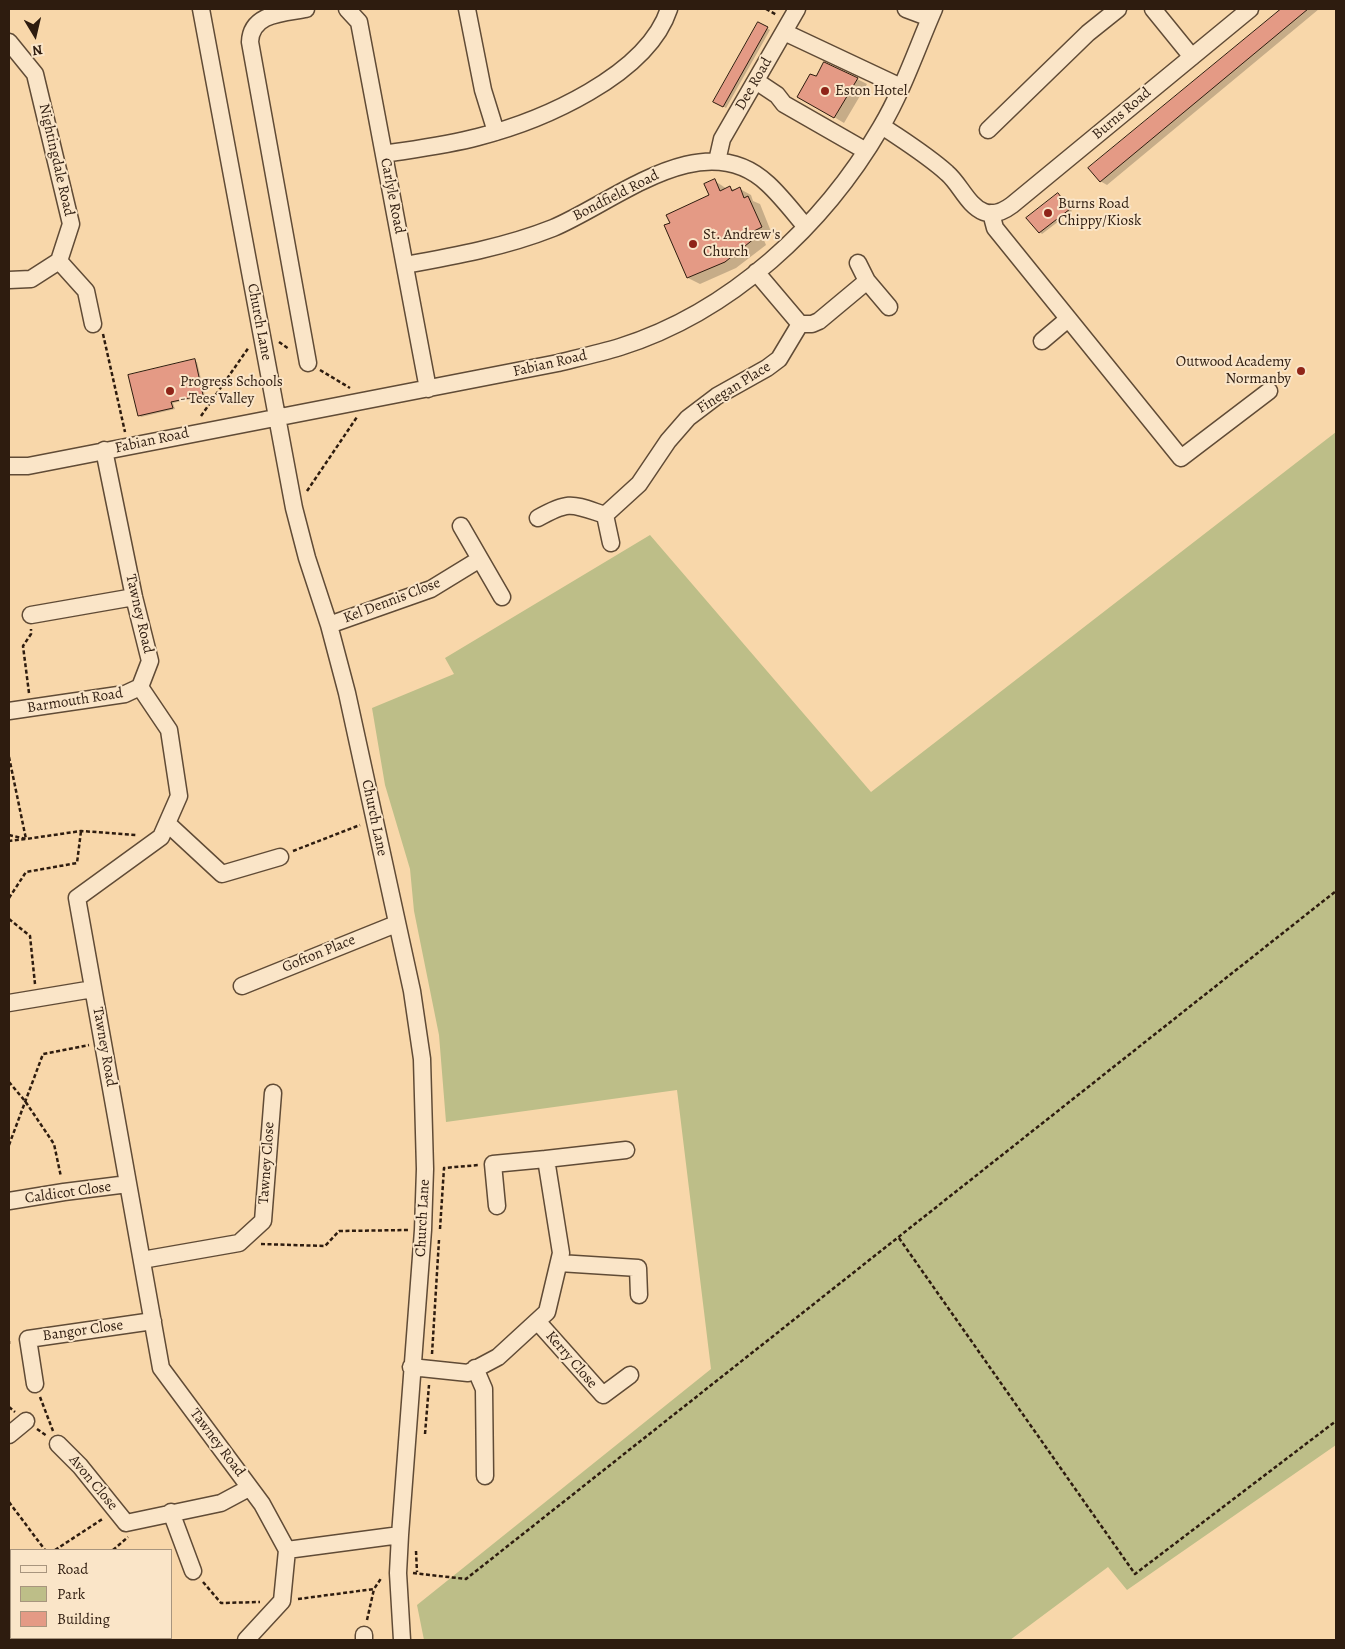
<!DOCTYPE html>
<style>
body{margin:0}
#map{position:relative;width:1345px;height:1649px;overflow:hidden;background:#f8d7aa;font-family:Alegreya,serif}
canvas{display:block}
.frame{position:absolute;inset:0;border:10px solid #2e1c0f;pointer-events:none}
.legend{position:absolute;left:10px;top:1549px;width:162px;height:90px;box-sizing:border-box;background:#fae5c8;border:1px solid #a8957e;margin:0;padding:6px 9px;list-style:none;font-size:15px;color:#2e1c0f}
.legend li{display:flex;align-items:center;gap:10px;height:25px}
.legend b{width:25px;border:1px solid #a8957e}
.north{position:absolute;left:10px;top:10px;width:50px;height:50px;-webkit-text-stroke:4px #fae5c8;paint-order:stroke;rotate:171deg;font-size:14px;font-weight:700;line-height:20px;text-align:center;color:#2e1c0f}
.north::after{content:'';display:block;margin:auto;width:18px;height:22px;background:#2e1c0f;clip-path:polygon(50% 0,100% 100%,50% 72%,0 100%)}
</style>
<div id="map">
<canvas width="1345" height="1649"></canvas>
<div class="frame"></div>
<ul class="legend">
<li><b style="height:6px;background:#fae5c8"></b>Road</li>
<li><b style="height:14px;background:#bdbe88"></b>Park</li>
<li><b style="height:14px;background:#e49a85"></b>Building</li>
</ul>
<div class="north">N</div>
</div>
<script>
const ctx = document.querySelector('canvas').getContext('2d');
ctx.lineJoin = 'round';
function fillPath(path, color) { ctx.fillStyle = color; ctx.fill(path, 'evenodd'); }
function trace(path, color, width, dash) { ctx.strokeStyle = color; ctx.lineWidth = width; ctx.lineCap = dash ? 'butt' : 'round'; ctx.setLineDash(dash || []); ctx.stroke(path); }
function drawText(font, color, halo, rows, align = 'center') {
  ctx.font = font + ' Alegreya,serif'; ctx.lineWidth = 4; ctx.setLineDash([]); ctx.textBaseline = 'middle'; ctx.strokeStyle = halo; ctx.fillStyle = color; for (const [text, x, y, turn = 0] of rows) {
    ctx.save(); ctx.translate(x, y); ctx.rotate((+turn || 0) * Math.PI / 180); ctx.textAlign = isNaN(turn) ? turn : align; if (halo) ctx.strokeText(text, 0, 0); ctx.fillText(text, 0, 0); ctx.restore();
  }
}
fillPath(new Path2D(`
 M1336 432V1445L1127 1590 1108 1567 1010 1640H424L417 1605 711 1369 677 1090 446 1122 439 1035 414 911 410 869 385 785 372 708 454 674 445 658 650 535 871 792Z`), '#bdbe88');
fillPath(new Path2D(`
 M1283 9H1319L1107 185 1100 181 1089 168Z
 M759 23 770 30 726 108 714 101Z
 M857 79 867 84 844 123 799 96Z
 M715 181 727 189H740L751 195 753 201 760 204 772 234 763 238 766 245 736 268 700 284 688 278 666 226 711 196Z
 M1058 195 1072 211 1042 234 1040 232Z
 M194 361 197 362 205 396 173 403 175 409 141 417 139 415Z`), '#0003');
const building = new Path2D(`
 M1281 9H1308L1100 182 1088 168Z
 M758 22 768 27 723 107 713 102Z
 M824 62 858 78 834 118 797 97 810 74 816 76Z
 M715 179 720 191 730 186 732 191 740 187 744 198 748 196 762 227 752 232 755 238 725 262 687 278 664 225 670 223 666 215 709 195 704 184Z
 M1058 193 1070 209 1039 233 1026 218Z
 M195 359 203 395 171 402 173 408 138 416 128 375Z`);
fillPath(building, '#e49a85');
trace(building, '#2e1c0f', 1);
const minor = new Path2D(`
 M201 9 294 508 307 558 329 625 347 693 412 991 422 1059 425 1169 423 1230 400 1535 398 1573 402 1640
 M306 9C284 13 251 13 250 42L308 363
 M347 9 359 22 428 389
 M467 9 483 90 496 132
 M906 9 930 18
 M1153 9 1192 57
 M784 32 901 87
 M9 42 35 74 71 224 59 261 31 279 9 280
 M756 81 777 95 784 104 866 151
 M882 126C904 141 927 155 947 173 960 184 968 206 984 212 994 216 1004 211 1012 205L1250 9
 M988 130 1088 33 1118 9
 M384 154C416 149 448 145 478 137 541 121 647 76 669 9
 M717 161 722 139 797 9
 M991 213 995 228 1181 458 1269 391
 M59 261 86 291 93 324
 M858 263 867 281
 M405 265C455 256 505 247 553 228 615 202 704 123 768 184 782 197 794 213 806 227
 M756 272 800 324H812L819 321 867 281 889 307
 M1042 341 1068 319
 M104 450 134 597 150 661 140 687
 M9 466H28L558 363C578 358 600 353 620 347 731 312 824 225 881 127 903 90 917 48 934 9
 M538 518C570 500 572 504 605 515
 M461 526 502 597
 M611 543 605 515 639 484 668 441 688 418 717 396 767 368 779 359 800 324
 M31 615 134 597
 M329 625 431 589 480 559
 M140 687 169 730 179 796 161 837 77 898 161 1368 262 1504 287 1550 400 1535
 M9 711 125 694 140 687
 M168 824 222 874 280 857
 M242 986 396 924
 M9 1003 93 989
 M9 1201 64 1192 128 1184
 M497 1206 493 1164 546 1159
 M142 1260 239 1243 263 1221 273 1093
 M559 1263 638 1268 639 1295
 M537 1321 603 1395 630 1375
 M411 1367 468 1373 498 1357 547 1312 561 1253 546 1159 626 1150
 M475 1368 484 1389 485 1476
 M35 1384 28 1339 153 1321
 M9 1435 26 1421
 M58 1444 80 1466 126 1523 221 1503 249 1488
 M171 1512 193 1571
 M246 1640 282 1601 287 1550
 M364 1640V1635`);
trace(minor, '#604b36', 19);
trace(new Path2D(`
 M766 9 777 15
 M103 334 125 432
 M279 342 289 349
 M320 370 350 388
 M201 416 249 347
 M307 491 357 417
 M29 693 23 646 31 634V629
 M9 757 26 839 9 841
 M9 835 26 839 81 831 136 835
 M293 851 360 825
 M9 898 26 872 77 863 81 831
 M9 919 30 936 35 984
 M9 1082 25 1101 54 1144 61 1177
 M9 1145 43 1054 89 1045
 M440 1229 444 1168 479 1165
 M899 1238 1135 1574 1336 1421
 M261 1244 325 1246 339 1231 409 1230
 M9 1341V1344H12
 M432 1354 439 1240
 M40 1397 53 1431
 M9 1407 15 1412
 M37 1429 47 1436
 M425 1434 429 1385
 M9 1502 45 1550
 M55 1550 104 1518
 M113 1550 128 1537
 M416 1551 417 1572
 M413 1573 466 1579 1336 891
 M9 1582 11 1581
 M203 1582 221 1603 260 1602
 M9 1597 11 1600
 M298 1599 374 1589 382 1577
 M367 1620 374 1589
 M9 1627 11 1625
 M44 1638 46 1640`), '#2e1c0f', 2.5, [4, 2.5]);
trace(minor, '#fae5c8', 16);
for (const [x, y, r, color] of [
 [825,91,5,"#8f2418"],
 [1048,213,5,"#8f2418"],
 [693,244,5,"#8f2418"],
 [1301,371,5,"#8f2418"],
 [170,391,5,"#8f2418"]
]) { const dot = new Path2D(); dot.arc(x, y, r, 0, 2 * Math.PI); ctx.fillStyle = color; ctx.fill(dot); trace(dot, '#fae5c8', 2); }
drawText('15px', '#2e1c0f', '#fae5c8', [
 ["Dee Road",754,84,-60],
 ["Burns Road",1122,114,-40],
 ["Nightingdale Road",56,160,77],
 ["Carlyle Road",392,196,79],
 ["Bondfield Road",616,196,-27],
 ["Church Lane",259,322,79],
 ["Fabian Road",550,364,-13],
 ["Finegan Place",734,388,-32],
 ["Fabian Road",152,441,-12],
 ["Kel Dennis Close",392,601,-21],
 ["Tawney Road",139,614,77],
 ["Barmouth Road",75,701,-9],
 ["Church Lane",374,818,78],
 ["Gofton Place",319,954,-22],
 ["Tawney Road",104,1047,80],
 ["Tawney Close",267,1163,-86],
 ["Caldicot Close",68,1193,-8],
 ["Church Lane",423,1218,-87],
 ["Bangor Close",83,1331,-8],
 ["Kerry Close",571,1360,49],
 ["Tawney Road",217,1443,53],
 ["Avon Close",93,1483,50]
]);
drawText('15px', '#2e1c0f', '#fae5c8', [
 ["Eston Hotel",835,91],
 ["Burns Road",1058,204],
 ["Chippy/Kiosk",1058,221],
 ["St. Andrew's",703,235],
 ["Church",703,252],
 ["Outwood Academy",1291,362,"right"],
 ["Normanby",1291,379,"right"],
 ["Progress Schools",180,382],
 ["- Tees Valley",180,399]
], 'left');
</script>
